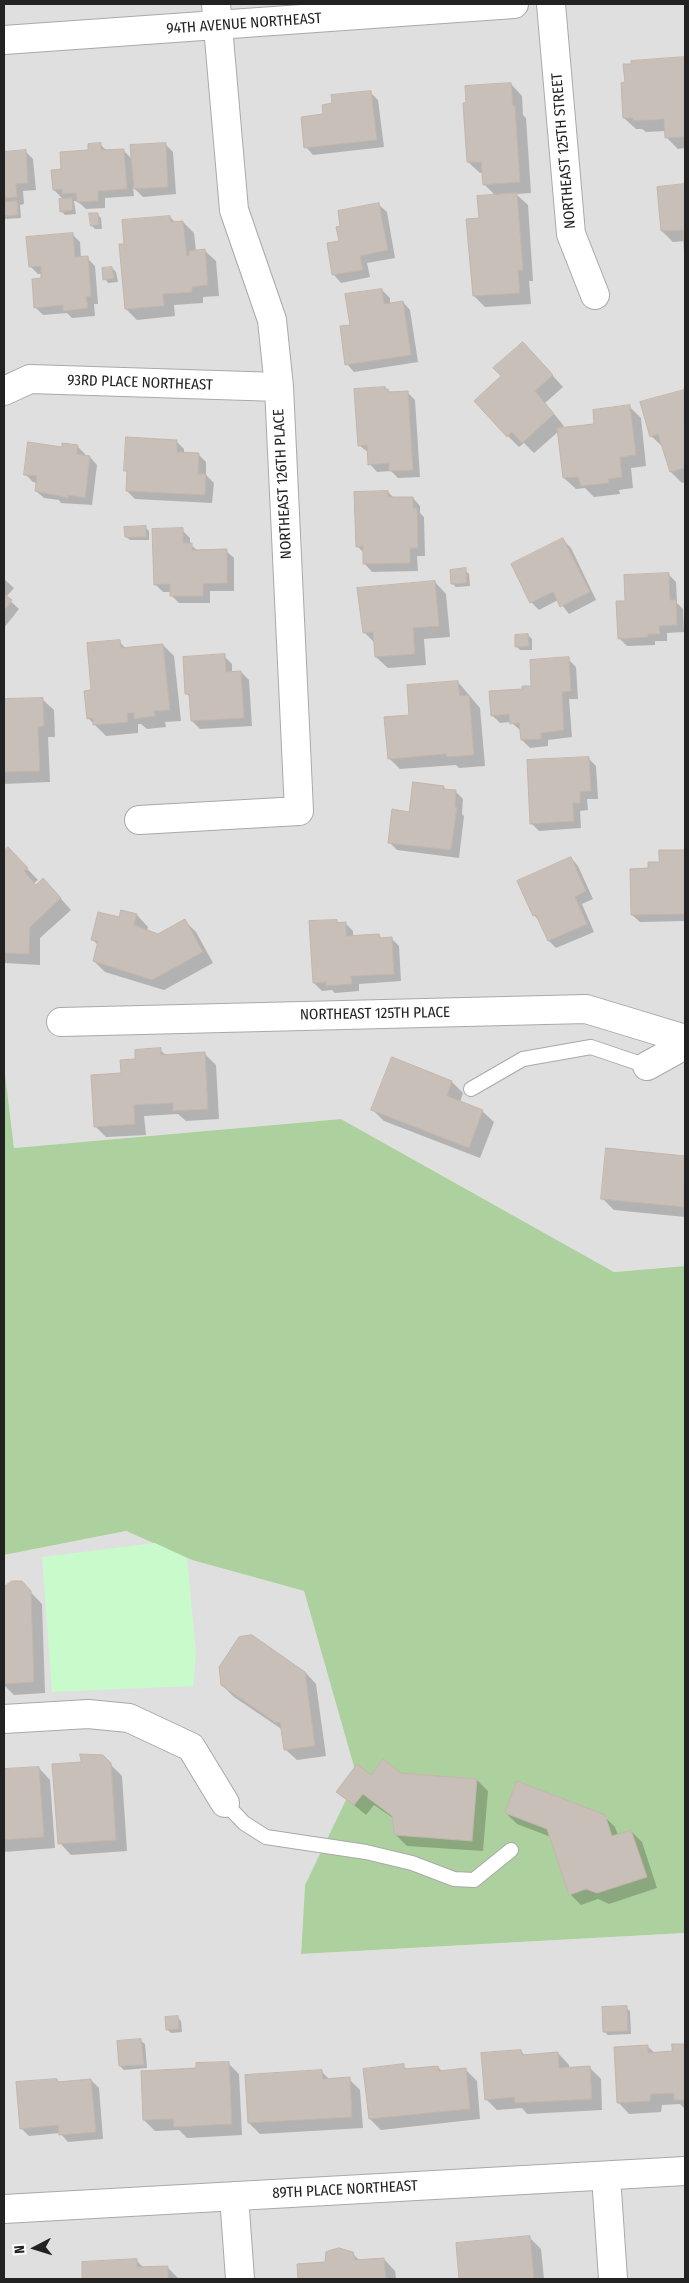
<!DOCTYPE html>
<style>
body{margin:0}
#map{position:relative;width:689px;height:2283px;overflow:hidden;background:#f2efe9;font-family:"Fira Sans Condensed",sans-serif}
canvas{display:block}
.frame{position:absolute;inset:0;border:5px solid #222;pointer-events:none}
.north{position:absolute;left:10px;top:2223px;width:50px;height:50px;-webkit-text-stroke:4px #fff;paint-order:stroke;rotate:265deg;font-size:14px;font-weight:700;line-height:20px;text-align:center;color:#222}
.north::after{content:'';display:block;margin:auto;width:18px;height:22px;background:#222;clip-path:polygon(50% 0,100% 100%,50% 72%,0 100%)}
</style>
<div id="map">
<canvas width="689" height="2283"></canvas>
<div class="frame"></div>
<div class="north">N</div>
</div>
<script>
const ctx = document.querySelector('canvas').getContext('2d');
ctx.lineJoin = 'round';
function fillPath(path, color) { ctx.fillStyle = color; ctx.fill(path, 'evenodd'); }
function trace(path, color, width, dash) { ctx.strokeStyle = color; ctx.lineWidth = width; ctx.lineCap = dash ? 'butt' : 'round'; ctx.setLineDash(dash || []); ctx.stroke(path); }
function drawText(font, color, halo, rows, align = 'center') {
  ctx.font = font + ' "Fira Sans Condensed",sans-serif'; ctx.lineWidth = 5; ctx.setLineDash([]); ctx.textBaseline = 'middle'; ctx.strokeStyle = halo; ctx.fillStyle = color; for (const [text, x, y, turn = 0] of rows) {
    ctx.save(); ctx.translate(x, y); ctx.rotate((+turn || 0) * Math.PI / 180); ctx.textAlign = isNaN(turn) ? turn : align; if (halo) ctx.strokeText(text, 0, 0); ctx.fillText(text, 0, 0); ctx.restore();
  }
}
fillPath(new Path2D(`
 M4 4H685V1266L614 1272 341 1119 14 1148 4 1065Z
 M126 1531 192 1560 304 1591 358 1777 305 1885 301 1954 685 1933V2279H4V1555Z`), '#e0dfdf');
fillPath(new Path2D(`
 M4 1065 14 1148 341 1119 614 1272 685 1266V1933L301 1954 305 1885 357 1777 304 1591 192 1560 126 1531 4 1555Z`), '#add19e');
fillPath(new Path2D(`
 M155 1543 187 1558 196 1653 193 1686 52 1692 42 1557Z`), '#c8facc');
fillPath(new Path2D(`
 M685 58V148L678 149 667 138 666 131 646 132 642 129H636L624 118 626 83 632 62Z
 M511 84 522 96 523 115 526 118 531 193 516 194 528 205 533 281H529L531 304 485 307 474 296 480 220 496 196 484 184 483 173H480L468 162Z
 M370 92 378 100 384 147 313 155 306 147 334 104Z
 M100 144 107 151 123 150 133 160 165 144 173 152 176 194 143 197 133 187 134 196 105 198V208L86 209 77 201H74L76 214 65 215 61 211 64 200 54 190 62 171Z
 M25 151 33 159 36 190 23 191 24 204 20 205 21 218 4 219V153Z
 M685 186V243V241L673 242 662 231 659 188Z
 M379 205 387 212 395 258 367 263 370 277 341 283 334 275 341 242Z
 M97 214 101 218 102 229H95L92 226Z
 M170 217 176 223 183 222 194 233 196 251 204 250 216 261 219 296 203 297V303L174 305 175 316 137 320 126 309V245Z
 M72 234 80 242 81 258H87L95 266 98 304H94L95 316 72 318 67 313 43 315 35 307 42 274H38L30 266Z
 M112 268 116 272 118 282 108 283 105 279Z
 M382 290 390 298V304L403 302 410 310 418 362 354 372 347 364 351 326Z
 M534 355 563 387 545 403 564 426 561 429 596 425 630 407 641 418 646 466 631 468 633 488 619 490 620 494 594 497 585 488 576 489 564 478 559 431 534 453 524 443 519 447 508 436Z
 M386 390 391 393 407 392 415 400 420 477 398 478 391 471 377 472 370 464 369 453 359 445Z
 M683 391 685 393V482L682 483 671 472 663 447 651 436Z
 M177 442 184 449V454H198L206 462V475L214 483 212 503 135 499 127 491 128 473 125 470Z
 M77 446 85 454V456L90 457 97 465 92 505 61 503 59 500 44 498 36 491 37 483 33 482 25 474 63 448Z
 M388 492 394 498H413L420 506V513L424 517 425 556H417L418 571 372 572 365 564V554L357 546Z
 M145 527 149 531V540H130L126 537Z
 M182 530 190 538V544L198 551H226L234 558V591H210V603H179L172 596V592H163L155 584Z
 M563 540 571 548 596 600 569 614 558 600 539 610 531 602Z
 M465 570 469 574 470 586 456 587 452 583Z
 M668 574 676 582 677 603 683 609 684 632 667 633V641H655V645L627 646 619 638 626 602Z
 M4 579 14 588 6 597 19 609 4 628Z
 M435 582 446 594 450 637 424 639 426 665 388 668 376 657 375 643 364 632Z
 M528 635 532 639V650H520L516 646Z
 M119 641 126 649 163 645 174 656 181 721 165 722 166 727 147 729 141 724H138V733L106 736 88 718Z
 M224 656 232 664V673L241 672 249 680 252 726 200 729 192 721 191 698 186 693Z
 M568 659 576 667 578 699H569L572 737 548 740V746L530 748 522 740 521 731 511 722 500 723 492 715Z
 M458 682 480 708 485 766 459 768 456 765 400 769 389 758 411 716Z
 M42 699 54 710 55 737H48L50 782 4 784V700Z
 M588 758 596 766 598 799H587L588 810 580 811 581 828 539 831 531 823Z
 M443 787 447 790 456 792 463 799 462 814 464 816 459 858 397 850 389 842 411 813Z
 M8 849 38 880 34 883 36 886 54 891 71 910 40 938V965L4 963V853Z
 M660 851H685V921L640 922 632 915 649 870 660 863Z
 M571 858 578 866 593 899 582 904 594 932 556 948 549 941 540 922 534 915Z
 M122 911 137 915 148 927 147 931 158 935 185 921 196 932 213 963 164 990 105 972 94 961 98 945 92 939 120 919Z
 M337 921 340 924 345 923 353 931V937L379 935 382 939 391 938 399 946 401 981 359 984V991L335 993 332 990 322 991 314 983Z
 M160 1050 167 1056 205 1054 216 1065 219 1119 186 1121 178 1114 144 1116 146 1135 106 1137 95 1126 137 1060Z
 M452 1082 463 1093 460 1102 482 1111 494 1122 480 1158 384 1121 373 1110Z
 M607 1150 685 1157V1217L614 1210 603 1199Z
 M12 1582H21L42 1604 45 1693 14 1695 4 1685V1588Z
 M305 1672 316 1684 326 1756 297 1760 285 1749 283 1730 234 1697 222 1685Z
 M102 1756 122 1776 127 1851 71 1855 60 1843 83 1763Z
 M39 1768 50 1780 55 1848 4 1852V1771Z
 M400 1774 477 1780 488 1791 483 1851 407 1846 395 1834 393 1818 374 1805 366 1815 338 1792 371 1777Z
 M506 1813 604 1816 615 1827 618 1835 631 1831 642 1842 657 1888 609 1904 598 1899 581 1905 570 1894 551 1837 517 1824Z
 M626 2008 630 2011 631 2034 608 2035 604 2031Z
 M178 2018 181 2021 182 2032 171 2033 167 2029Z
 M141 2041 145 2044 147 2068 124 2070 120 2066Z
 M673 2045H685V2109L680 2104 662 2105 661 2112 629 2114 618 2102 647 2046 655 2053 674 2052Z
 M521 2051 525 2056 558 2053 569 2065V2069L589 2067 601 2079 602 2110 527 2114 522 2108 497 2110 486 2099Z
 M228 2063 239 2074 242 2135 187 2138 179 2130 155 2131 144 2120 197 2070Z
 M403 2066 408 2070 438 2067 443 2072 465 2069 477 2081 480 2119 381 2130 370 2119Z
 M322 2072 330 2080 349 2079 360 2090 363 2128 260 2134 249 2123Z
 M57 2080 60 2083 91 2080 99 2088 103 2139 68 2142 60 2133 29 2136 21 2128Z
 M530 2238 541 2249 544 2279H460L457 2244Z
 M352 2253 360 2261 384 2259 395 2271 396 2279H299L298 2265 326 2263Z
 M137 2261 144 2268 167 2267 179 2279H84L83 2263Z`), '#0003');
const building = new Path2D(`
 M685 57V137L665 138 664 119 633 121V118H623L621 83 625 82 623 64H631V61Z
 M511 83 513 106H515L520 182 483 185 481 162H467L463 103 466 102 465 86Z
 M371 91 377 140 304 148 301 117 323 114 322 105 332 103 331 95Z
 M101 143V150L124 149 127 189 98 191V201L77 202 76 193 62 194V189L53 190 51 170 61 169 60 152 88 150V144Z
 M166 143 168 187 134 189 130 145Z
 M26 150 28 183 16 184 17 197 4 198V152Z
 M685 184V260L683 230 661 231 657 187Z
 M517 193 523 270H518L520 293 473 296 466 219 479 218 477 196Z
 M72 198 73 210 60 212 59 199Z
 M17 201 18 215 4 216V202Z
 M379 203 388 250 360 256 363 270 332 275 327 243 339 241 336 227 340 226 338 211Z
 M89 213H98L99 225 91 226Z
 M170 216 171 222 183 221 187 256 189 255V251L205 249 208 285 192 287V292L163 294 164 306 125 309 119 244H124L122 220Z
 M73 233 75 257 88 256 91 296 86 297 88 308 63 311V305L34 308 32 279 41 278V266L29 267 26 237Z
 M112 267 114 278 103 280 102 268Z
 M382 289 384 304 403 301 411 355 345 365 340 326 350 325 345 294Z
 M523 342 553 375 535 391 554 414 522 443 512 432 507 437 474 401 501 376 493 368Z
 M385 387V389H388L389 392 408 391 413 470 389 471V463L368 465 367 445 358 446 354 389Z
 M684 390 685 468 670 472 658 434 650 437 640 402Z
 M630 405 636 455 620 457 622 477 608 479 609 483 581 486 578 477 563 478 557 428 594 424 593 410Z
 M126 437 177 440V452L199 453 198 474H206L205 495 126 491 127 471H124Z
 M28 442 62 447V443L78 445 77 454 90 456 85 498 68 495V498L35 491 37 476 24 475Z
 M388 491V497H413V508H417L418 548H410V563L363 564V546L356 547 354 492Z
 M146 526V537H125L124 527Z
 M183 528V543H192V550L227 549V583L203 584V596H170V584L154 585 152 529Z
 M563 538 590 592 560 607 553 592 530 603 511 564Z
 M466 568 467 583 451 584 450 570Z
 M669 573 670 600H676L677 625 659 626 660 634H648V637L618 639 616 601H625L624 575Z
 M435 581 439 626 413 628 415 654 375 657 373 632 363 633 357 588Z
 M4 594 12 600 4 611Z
 M528 634 529 646 515 647V635Z
 M120 640 121 648 163 644 170 710 154 711 155 716 134 719V713H127L128 722 93 725V718L87 719 84 691 91 690 87 643Z
 M225 654 226 672 241 671 244 718 191 721 189 694H185L183 657Z
 M569 657 571 691 562 692 564 730 541 733V739L521 740 519 723 510 724 509 714 491 716 489 691 522 689V686H531L530 660Z
 M458 681 460 696 469 695 474 755 447 757 446 754 388 759 384 717 409 715 407 685Z
 M43 698 44 726 38 727 40 771 4 772V699Z
 M589 757 591 791 580 792V803H573L574 821 530 824 527 760Z
 M413 782 444 786 443 789 456 790 455 807H457L451 850 388 843 392 809 409 812Z
 M8 847 28 868 24 871 36 885 43 878 61 898 30 927 29 954 4 953V851Z
 M659 850H685V914L631 915 630 869 648 868V862H659Z
 M571 857 586 891 575 897 587 924 548 941 536 915 533 916 517 881Z
 M121 910 137 914 134 925 158 934 185 919 203 952 152 980 93 961 98 941 91 940 98 912 119 917Z
 M337 920V923L346 922V936L379 934 380 938 392 937 394 974 351 976 352 984 326 986V982L313 983 309 921Z
 M161 1048V1055L205 1052 208 1109 173 1111V1103L134 1105 135 1124 94 1127 91 1075 121 1073 120 1060 135 1059V1050Z
 M392 1057 452 1081 447 1096 483 1110 469 1148 371 1110Z
 M606 1148 685 1156 684 1207 601 1199Z
 M12 1581H22L31 1591 34 1682 4 1684V1587Z
 M252 1635 305 1672 315 1746 284 1750 280 1722 276 1723 221 1685 219 1667 239 1637Z
 M80 1754 103 1755 111 1763 116 1840 58 1844 52 1764 81 1762Z
 M383 1759 401 1773 477 1779 472 1841 394 1835 392 1816 363 1794 354 1805 336 1792 357 1764 371 1775Z
 M39 1767 44 1837 4 1840V1769Z
 M517 1781 605 1815 612 1836 631 1830 647 1877 597 1893 586 1889 569 1895 547 1829 505 1813Z
 M627 2006 628 2031 603 2032 602 2007Z
 M178 2016 179 2029 166 2030 165 2017Z
 M141 2039 144 2065 119 2066 117 2041Z
 M672 2044H685V2100H674V2093L651 2094 650 2101 617 2103 614 2047 648 2045V2053L672 2051Z
 M521 2050 522 2055 558 2052 559 2068 590 2066 592 2099 515 2103 514 2097 485 2100 481 2053Z
 M229 2062 232 2124 174 2127 173 2119 143 2120 141 2071 196 2068V2063Z
 M404 2064V2069L438 2066 439 2071 466 2068 470 2109 369 2119 363 2069Z
 M322 2070 323 2079 350 2077 352 2117 248 2123 245 2075Z
 M57 2079 58 2082 91 2079 96 2132 59 2135 58 2125 20 2129 16 2082Z
 M530 2236 534 2279H459L456 2243Z
 M339 2248 353 2252 355 2260 384 2258 386 2279H298L297 2264 325 2262 326 2252Z
 M137 2259V2267L168 2266V2279H82V2262Z`);
fillPath(building, '#c7bfb8');
trace(building, '#c4b6ab', 1);
const lane = new Path2D(`
 M471 1089 523 1059 591 1047 647 1066
 M225 1803 244 1823 266 1837 366 1852 412 1863 454 1879 474 1880 511 1850`);
const street = new Path2D(`
 M551 4 571 234 595 295
 M4 40 514 4
 M4 391 30 379 279 387
 M139 820 299 811 279 387 272 320 234 210 216 4
 M61 1022 586 1009 685 1039
 M647 1066 685 1045
 M4 1719 88 1714 129 1718 191 1747 225 1803
 M606 2176 613 2279
 M234 2196 240 2279
 M4 2209 685 2171`);
trace(lane, '#a9a9a9', 16);
trace(street, '#a9a9a9', 30);
trace(lane, '#fff', 14);
trace(street, '#fff', 28);
drawText('15px', '#222', '#fff', [
 ["94TH AVENUE NORTHEAST",244,24,-4],
 ["NORTHEAST 125TH STREET",564,151,-95],
 ["93RD PLACE NORTHEAST",140,383,2],
 ["NORTHEAST 126TH PLACE",283,484,-93],
 ["NORTHEAST 125TH PLACE",375,1014,-1],
 ["89TH PLACE NORTHEAST",345,2190,-3]
]);
</script>
